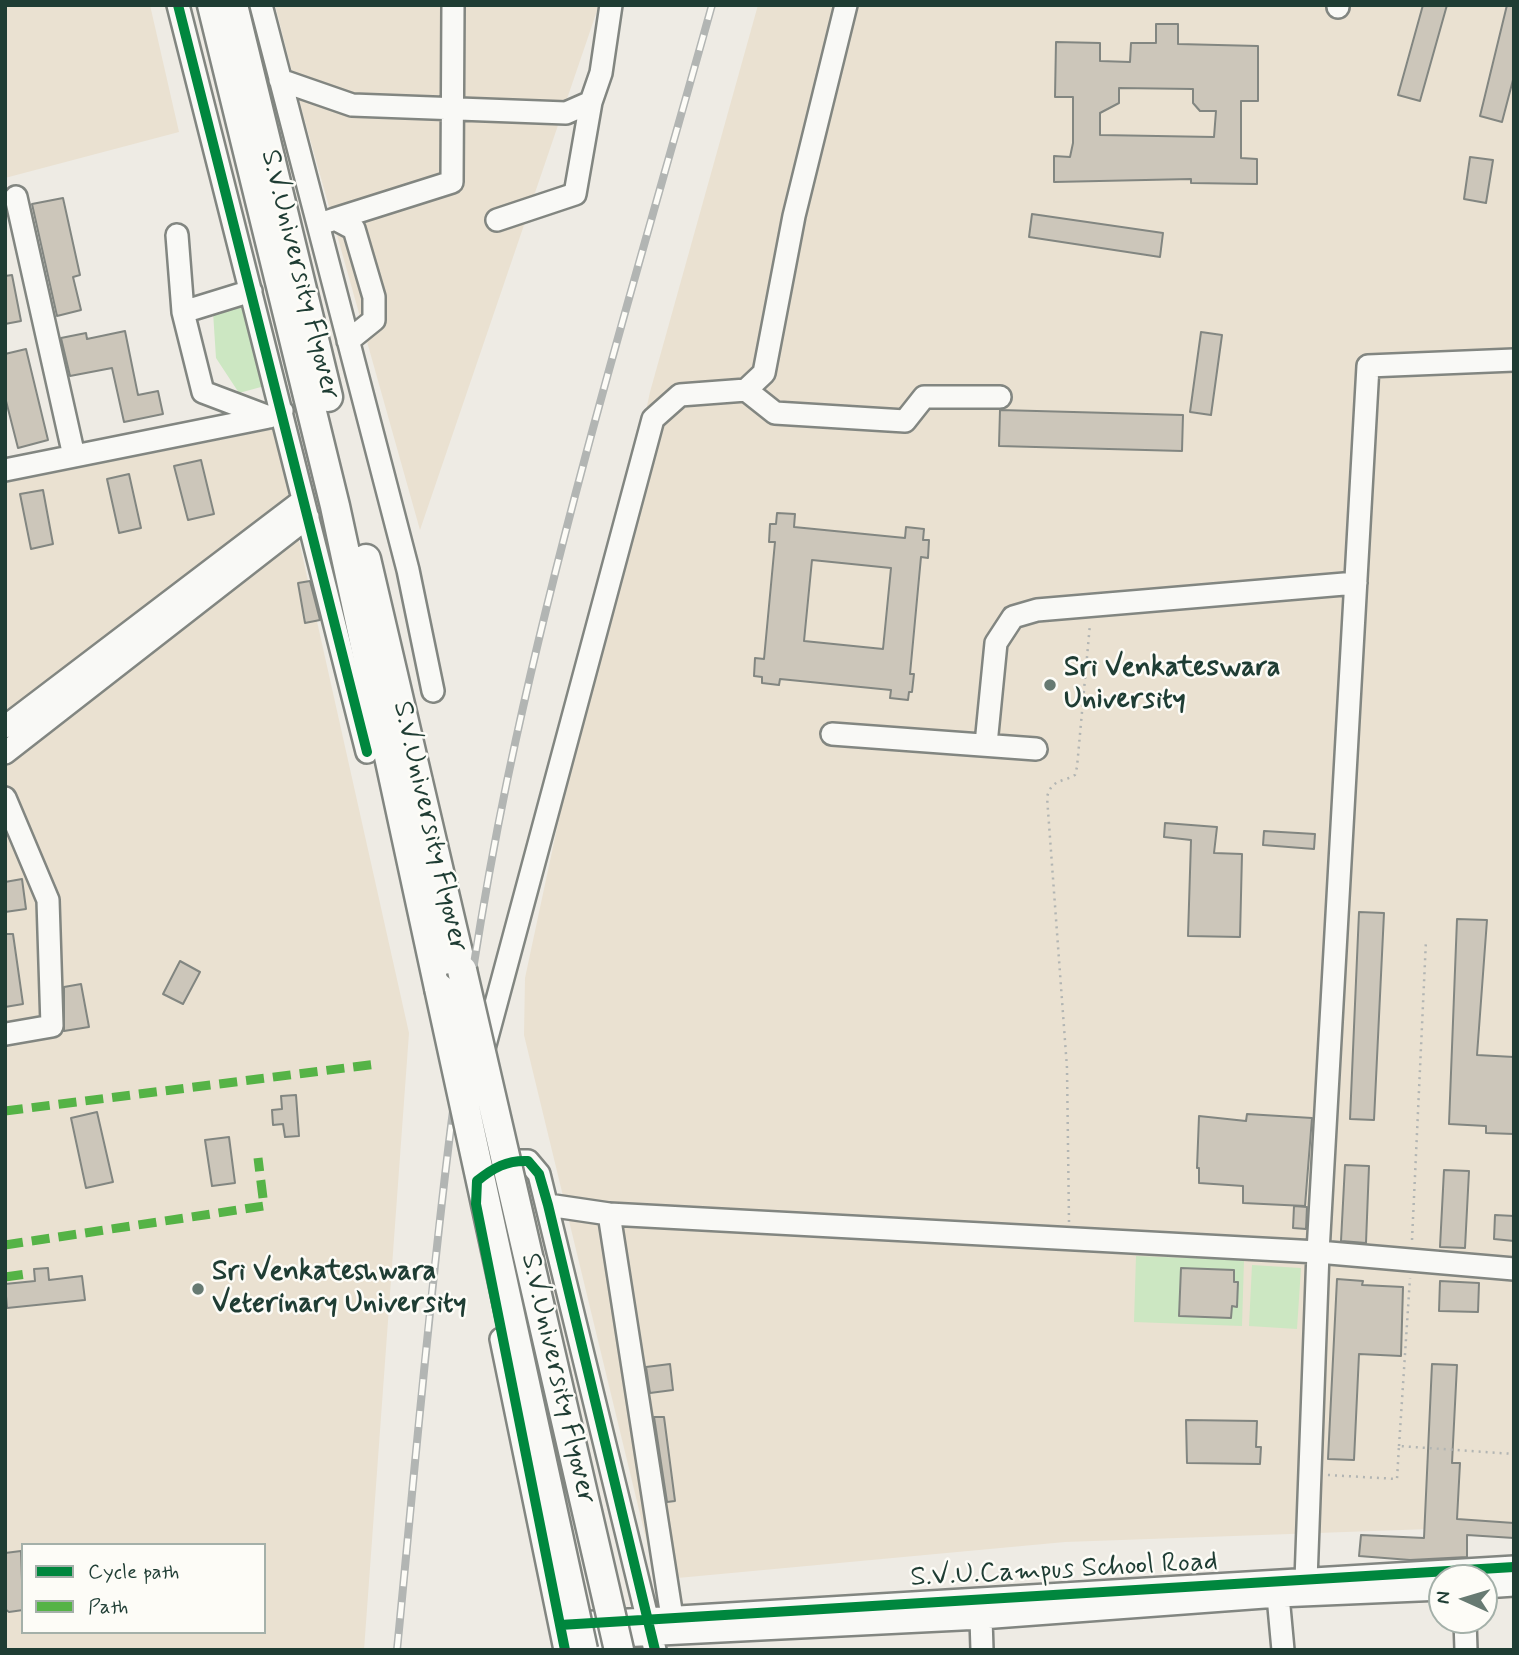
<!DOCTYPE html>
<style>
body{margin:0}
#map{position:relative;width:1519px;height:1655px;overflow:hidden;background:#eeebe4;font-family:Mynerve,sans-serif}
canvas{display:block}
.frame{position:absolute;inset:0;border:7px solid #1f3d34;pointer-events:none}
.legend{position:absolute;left:21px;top:1543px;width:245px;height:91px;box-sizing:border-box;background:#fdfcf7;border:2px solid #a4b0a9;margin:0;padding:9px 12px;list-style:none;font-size:21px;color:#1f3d34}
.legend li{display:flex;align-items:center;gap:14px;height:35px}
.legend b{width:35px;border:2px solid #a4b0a9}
.north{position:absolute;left:1428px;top:1564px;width:70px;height:70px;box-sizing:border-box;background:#fdfcf7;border:2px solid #a4b0a9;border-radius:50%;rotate:274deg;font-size:19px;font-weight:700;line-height:28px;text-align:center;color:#1f3d34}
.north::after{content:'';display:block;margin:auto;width:24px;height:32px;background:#677a72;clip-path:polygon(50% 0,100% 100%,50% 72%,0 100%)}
</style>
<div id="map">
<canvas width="1519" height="1655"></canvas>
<div class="frame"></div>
<ul class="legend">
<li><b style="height:9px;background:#00873e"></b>Cycle path</li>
<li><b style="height:9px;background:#55b346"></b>Path</li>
</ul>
<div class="north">N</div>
</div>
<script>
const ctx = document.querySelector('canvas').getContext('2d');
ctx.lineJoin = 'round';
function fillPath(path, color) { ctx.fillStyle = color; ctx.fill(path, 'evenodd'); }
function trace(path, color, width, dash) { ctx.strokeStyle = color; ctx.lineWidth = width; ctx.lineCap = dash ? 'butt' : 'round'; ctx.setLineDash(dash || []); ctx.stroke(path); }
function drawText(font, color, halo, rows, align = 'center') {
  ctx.font = font + ' Mynerve,sans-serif'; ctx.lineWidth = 5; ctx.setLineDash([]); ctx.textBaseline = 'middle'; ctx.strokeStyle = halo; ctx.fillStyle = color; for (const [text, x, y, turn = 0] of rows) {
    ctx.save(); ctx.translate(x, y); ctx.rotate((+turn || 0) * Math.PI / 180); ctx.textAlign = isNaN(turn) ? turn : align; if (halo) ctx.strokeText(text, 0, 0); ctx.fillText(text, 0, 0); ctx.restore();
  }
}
fillPath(new Path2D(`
 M5 5H150L179 132 5 178Z
 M275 5H599L420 530 299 100Z
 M758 5H1514V1526L1065 1542 656 1580 524 1035 525 978 650 392Z
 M274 429 409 1033 364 1650H5V483ZM23 1545H264V1632H23Z`), '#eae1d1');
fillPath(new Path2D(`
 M251 301 272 384 239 393 216 358 213 312Z
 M1136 1256 1244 1260 1242 1326 1134 1322Z
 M1252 1265 1301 1268 1297 1329 1249 1326Z`), '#cce7c2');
const building = new Path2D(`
 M1423 5H1447L1420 101 1398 95Z
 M1507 5H1514V76L1502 122 1480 116Z
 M1156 24H1178V44L1258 46V101H1241V158L1257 159V184L1191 183V179L1054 182V156L1070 157 1073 143V97H1055L1056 42 1100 43V61L1130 62 1131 43H1156ZM1119 88 1193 89V103L1200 111H1216L1214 137 1100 135V113L1119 103Z
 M1470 157 1493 160 1486 203 1464 199Z
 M63 198 80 275 73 277 81 310 57 316 32 204Z
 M1032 214 1163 233 1160 257 1029 237Z
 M12 275 21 321 5 324V276Z
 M125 331 138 395 158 391 163 414 124 422 112 368 70 376 61 338 86 333 87 339Z
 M1201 332 1222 335 1211 415 1190 412Z
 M26 349 48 440 18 448 5 397V354Z
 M1000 410 1183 415 1182 451 999 446Z
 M201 460 214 514 188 520 174 466Z
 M129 474 141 528 119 533 107 479Z
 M43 490 53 544 31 549 20 494Z
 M777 513 795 514 794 527 905 538 906 527 924 529 923 540H929L928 558 921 557 910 674H914L912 692H909L908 700 890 698 891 690 780 679 779 685 762 683V677L754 676 755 658 764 659 775 542H769L770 524H776ZM812 560 891 568 883 649 804 641Z
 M310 581 320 620 305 623 298 583Z
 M1165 823 1217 827 1214 853 1242 854 1240 937 1188 936 1191 840 1164 837Z
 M1264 831 1315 834 1314 849 1263 845Z
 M22 879 26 909 5 912V882Z
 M1359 912 1384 913 1374 1120 1350 1119Z
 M1457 919 1487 920 1477 1055 1514 1057V1134L1486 1133V1126L1449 1124Z
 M5 934H13L23 1004 5 1007Z
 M180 961 200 972 183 1004 163 994Z
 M81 984 89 1027 64 1031V987Z
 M296 1095 299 1136 285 1137 283 1124 273 1125 272 1110 282 1109 281 1096Z
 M97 1112 113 1182 86 1188 71 1118Z
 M1247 1114 1312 1118 1305 1206 1243 1203V1186L1199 1183V1168H1197L1199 1116 1246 1121Z
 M229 1137 235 1183 212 1186 205 1140Z
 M1345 1165 1369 1166 1366 1243 1341 1241Z
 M1444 1170 1469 1171 1465 1248 1440 1247Z
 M1294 1206 1307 1207 1306 1229 1293 1228Z
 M1495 1215 1514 1216V1241L1494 1239Z
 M48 1268 49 1280 82 1276 85 1300 7 1308 5 1284 35 1281 34 1269Z
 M1181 1268 1234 1270V1282H1238L1237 1307 1232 1306 1231 1318 1179 1316Z
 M1337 1279 1363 1281 1362 1285 1403 1287 1401 1356 1359 1354 1354 1460 1328 1459Z
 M1440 1281 1479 1283 1478 1312 1439 1311Z
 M670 1364 673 1390 650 1393 646 1367Z
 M1432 1364 1457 1365 1452 1463H1460L1457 1519 1514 1523V1538L1467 1535V1557L1410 1560 1359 1556 1361 1535 1424 1538Z
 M654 1417H664L675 1501 667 1502Z
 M1186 1420 1257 1421 1256 1447H1261L1260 1464 1187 1463Z
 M21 1551 23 1610 9 1612 5 1609V1553Z`);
fillPath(building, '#ccc6ba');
trace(building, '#828681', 2);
const minor = new Path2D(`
 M178 5 367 752
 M261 5 408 570 433 691
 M1338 7V5
 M280 80 352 105 566 113 591 102 601 73 611 5
 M16 197 74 456
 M335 219 452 182 453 5
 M497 220 575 194 591 102
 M329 221 335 219 354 229 374 297V320L348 341
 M177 235 183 312
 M251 291 183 312 203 392 269 417
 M746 390 775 413 905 421 924 397H1000
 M5 470 269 417 282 411
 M5 727 303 500
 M832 734 1036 749
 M986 744 996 643 1013 617 1037 610 1356 583
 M5 753 308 517
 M5 798 48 900 52 1026 6 1034
 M482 1056 653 419 680 395 746 390 764 373 794 216 846 5
 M495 1168 515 1161H528L539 1174 655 1650
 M548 1205 609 1214 1318 1252 1368 366 1514 360
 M609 1214 672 1617
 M501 1339 565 1650
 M1306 1580 1318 1252 1514 1269
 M1484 1587 1514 1585
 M1278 1596 1283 1650
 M981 1618 982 1650
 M1465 1620 1466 1650
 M562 1624 1514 1567
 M568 1645 620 1636 981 1618 1278 1596 1442 1589`);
const major = new Path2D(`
 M212 5 335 506 439 988
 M233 5 328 397
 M366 559 462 970`);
trace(minor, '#828681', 26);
trace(major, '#828681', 33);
trace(new Path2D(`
 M1069 1222 1067 1068 1047 797C1052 779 1061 783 1075 775L1077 767 1090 624
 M1412 1240 1426 940
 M1399 1446 1410 1278
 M1328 1475 1397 1479 1399 1446 1514 1454`), '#b2b5b3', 2.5, [2, 5]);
trace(minor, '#f9f9f6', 21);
trace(major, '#f9f9f6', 28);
const rail = new Path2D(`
 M397 1650C427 1345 450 1038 516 739 570 492 644 249 712 5`);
trace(rail, '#b2b5b3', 8);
trace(rail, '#fdfcf7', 5, [16]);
const majorBridge = new Path2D(`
 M462 970 619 1650
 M439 988 583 1650`);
trace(majorBridge, '#828681', 33, []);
trace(majorBridge, '#f9f9f6', 28);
trace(new Path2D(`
 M5 1111 377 1064
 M5 1245 264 1206 258 1158
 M5 1277 26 1274`), '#55b346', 9, [18, 9]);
trace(new Path2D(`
 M178 5 367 752
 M560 1625 1514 1567
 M565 1650 476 1204 477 1181C493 1168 507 1160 528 1161L539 1174 548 1205 655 1650`), '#00873e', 10);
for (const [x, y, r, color] of [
 [1050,685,7,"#677a72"],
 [198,1289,7,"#677a72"]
]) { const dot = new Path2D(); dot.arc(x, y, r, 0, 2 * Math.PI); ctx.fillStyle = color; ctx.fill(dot); trace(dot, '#fdfcf7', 2.5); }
drawText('28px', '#1f3d34', '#fdfcf7', [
 ["S.V.University Flyover",299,275,76],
 ["S.V.University Flyover",429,827,77],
 ["S.V.University Flyover",557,1379,77],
 ["S.V.U.Campus School Road",1064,1571,-3]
]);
drawText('bold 28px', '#1f3d34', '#fdfcf7', [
 ["Sri Venkateswara",1064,669],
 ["University",1064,701],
 ["Sri Venkateshwara",212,1273],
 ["Veterinary University",212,1305]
], 'left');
</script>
